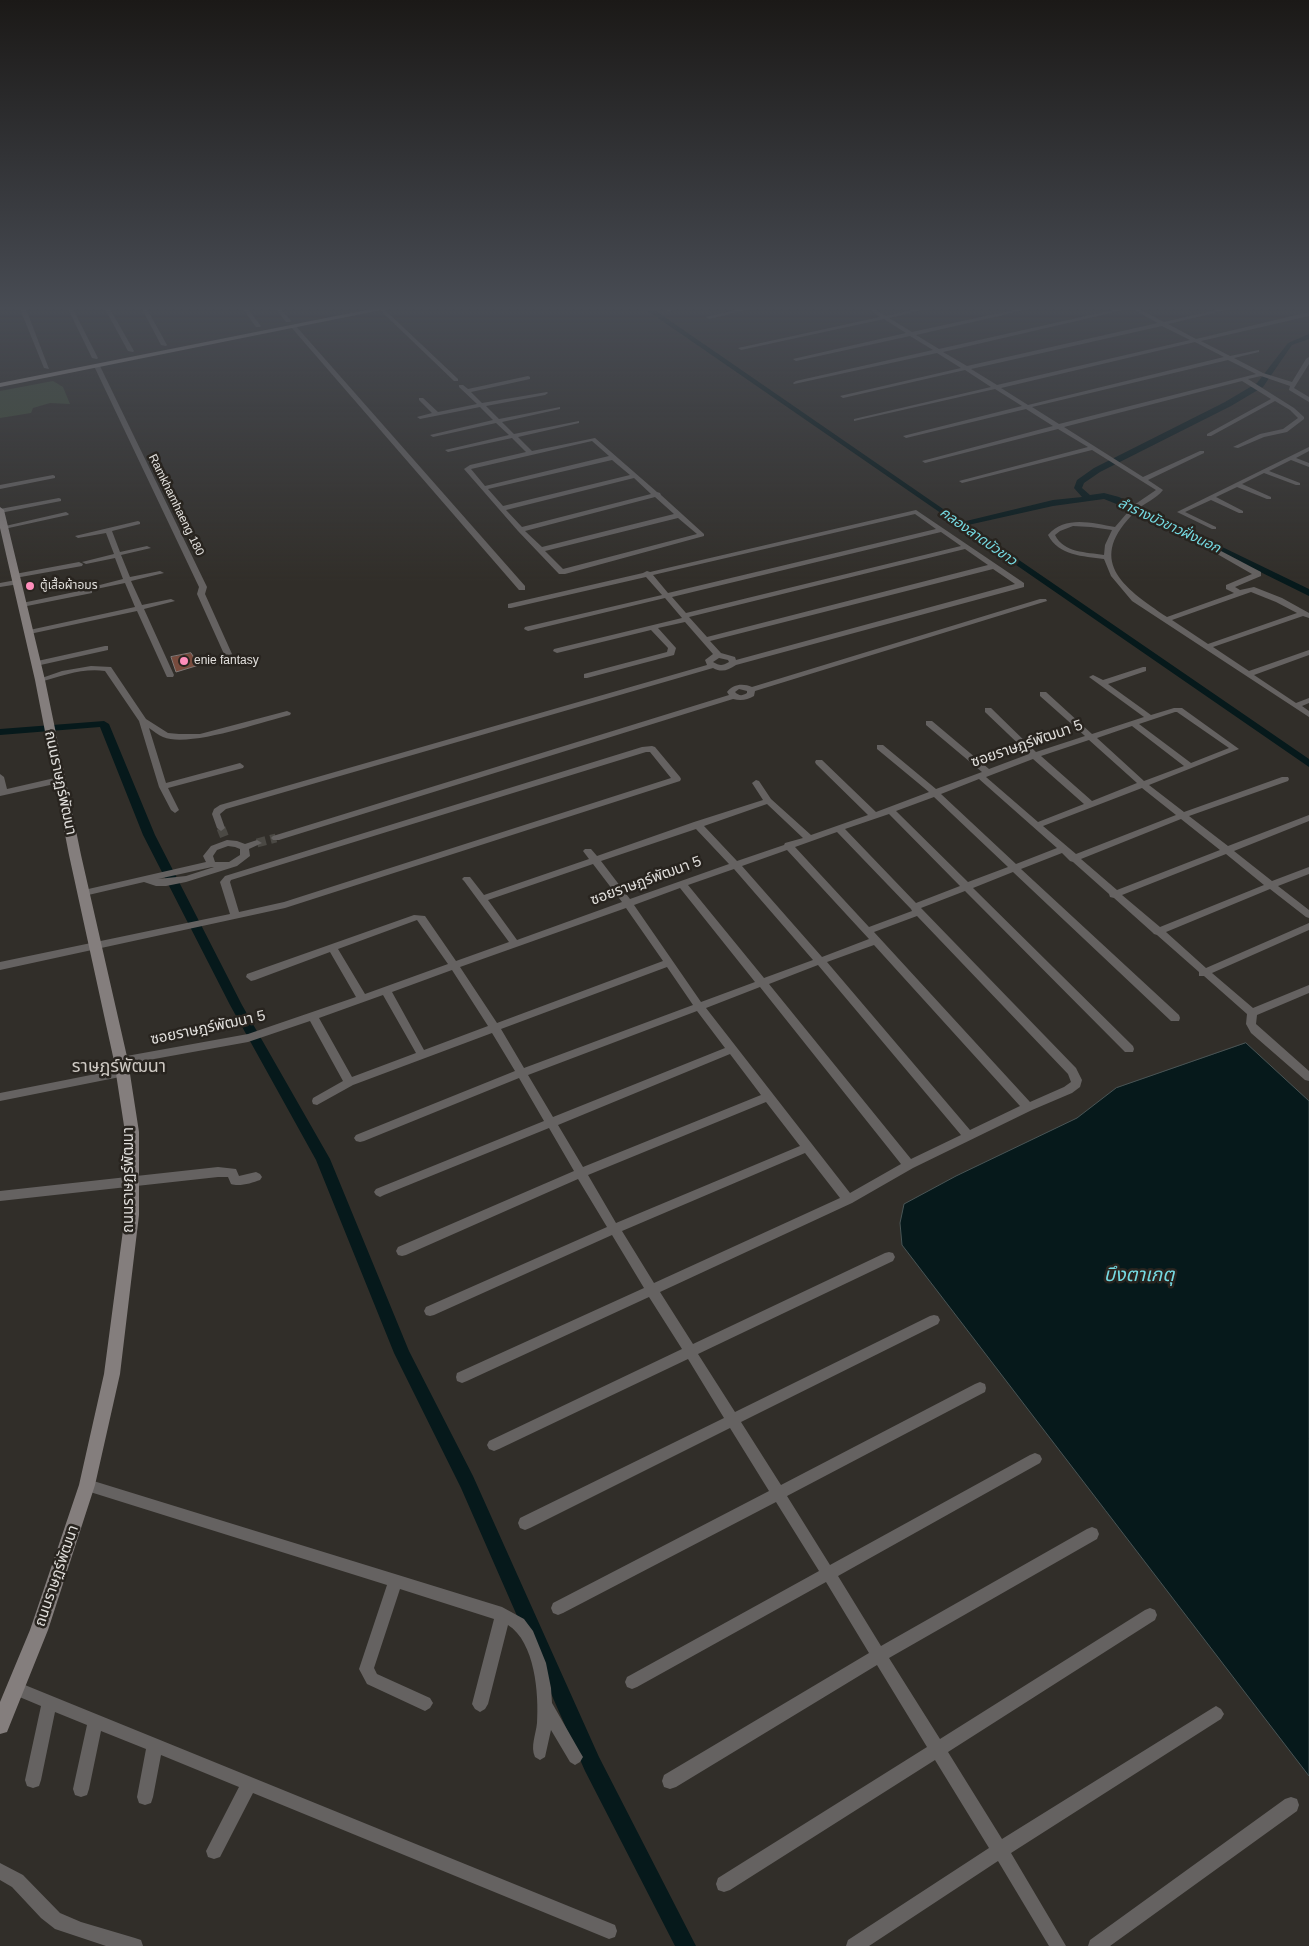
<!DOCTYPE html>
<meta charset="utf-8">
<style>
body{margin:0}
canvas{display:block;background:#312e29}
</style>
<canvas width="1309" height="1946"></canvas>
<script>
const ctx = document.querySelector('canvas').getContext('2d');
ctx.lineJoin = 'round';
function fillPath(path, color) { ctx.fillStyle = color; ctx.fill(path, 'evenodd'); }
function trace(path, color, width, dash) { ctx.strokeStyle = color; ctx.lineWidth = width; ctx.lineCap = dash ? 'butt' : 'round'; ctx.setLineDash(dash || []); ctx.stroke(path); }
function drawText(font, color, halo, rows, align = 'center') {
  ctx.font = font + ' Arial,"Noto Sans Thai",sans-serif'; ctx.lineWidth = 5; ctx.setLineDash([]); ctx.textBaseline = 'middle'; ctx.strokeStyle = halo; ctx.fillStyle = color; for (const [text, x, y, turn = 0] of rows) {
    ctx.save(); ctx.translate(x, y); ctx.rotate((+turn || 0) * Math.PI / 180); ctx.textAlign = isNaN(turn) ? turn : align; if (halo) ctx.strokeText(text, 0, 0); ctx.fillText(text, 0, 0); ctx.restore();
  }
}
fillPath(new Path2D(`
 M53 381 63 387 70 404 50 403 33 408 31 413 0 418V391Z`), '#3f4d37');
const water = new Path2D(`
 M1246 1043 1309 1101V1776L902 1245 900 1223 904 1204 956 1176 1077 1118 1116 1088Z`);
fillPath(water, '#06191b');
trace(water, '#485455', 1);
fillPath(new Path2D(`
 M645 309H653L962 522 1053 500 1082 497 1074 488 1077 480 1094 468 1225 402 1257 383 1288 343 1309 334V339L1292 345 1263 387 1231 406 1100 472 1084 483 1082 488 1090 495 1104 493 1119 497 1309 589V596L1151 518 1104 499 1053 506 968 525 1309 759V767Z
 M104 721 109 724 155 835 242 1005 330 1159 409 1351 473 1476 599 1757 696 1946H675L585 1771 461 1488 394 1353 316 1160 230 1005 143 835 100 727 0 735V729Z`), '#06191b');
const building = new Path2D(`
 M191 653 199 665 176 672 171 657Z`);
fillPath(building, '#784b3d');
trace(building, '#807876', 1);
trace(new Path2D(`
 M221 828 225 838
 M257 843 276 838`), '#4b4944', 9, [9, 5]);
fillPath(new Path2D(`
 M20 309H26L49 369 44 368Z
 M68 309H73L98 358 97 359 92 358Z
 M105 309H110L134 351 133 352 128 351Z
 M142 309H147L167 345 166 346 161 345Z
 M243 309H248L261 326 260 327H256Z
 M276 309H281L291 321 290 322H286Z
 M379 309H384L458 379V381H454Z
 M665 309H670L672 311 669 313Z
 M738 309H750L709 319 706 317Z
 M869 309H875L886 316 915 309H927L889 318 912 332 1018 309H1029L916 335 939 349 1117 309H1128L943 352 967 366 1158 323 1132 309H1139L1164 322 1220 309H1231L1168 324 1196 339 1309 312V316L1201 341 1230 356 1259 350V352L1234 358 1263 373 1292 382 1306 359 1309 357V364L1294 388 1309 397V402L1289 390 1290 386 1261 376 1248 379 1294 408 1304 417V419L1287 432 1264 437 1238 448 1233 447 1260 434 1283 429 1298 418 1290 410 1275 401 1211 436H1207V434L1271 399 1242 381 1064 427 1143 477 1200 451H1204V453L1148 480 1163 490C1156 499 1144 503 1136 511 1085 560 1122 587 1167 617L1234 593 1226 589V585L1252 574 1198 543 1180 538V536L1202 541 1261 572V576L1235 587 1240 590 1254 587 1282 598 1309 613V618L1303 616 1213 647 1249 671 1309 650V655L1254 675 1296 703 1309 698V703L1302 706 1309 711V717L1132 601 1111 576 1104 559C1083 556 1059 556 1048 535 1065 515 1092 523 1115 527L1134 505 1156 490 1092 450 962 483 959 481 1088 447 1058 429 925 463 922 461 1053 426 1026 409 906 438 903 436 1022 406 995 389 854 421V419L991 387 965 370 843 398 840 396 961 368 937 353 794 384 793 383 796 381 933 350 910 336 796 361 793 359 906 333 884 319 741 350 738 348 880 317ZM1162 326 1190 340 997 385 971 369ZM1195 342 1224 357 1028 405 1001 388ZM1228 360 1256 374 1059 424 1032 407ZM1073 526 1091 527 1112 530 1105 545 1104 555C1086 552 1064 553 1055 535L1060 531ZM1251 592 1276 602 1297 613 1208 644 1172 620Z
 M291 325H295L525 586V590H519L291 327Z
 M95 365 100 366 207 587 205 594 232 654 231 656H225L224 654 197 594 199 587 94 366Z
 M528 376 530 377V379L471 392 482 403 547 392 548 393 545 395 486 406 499 419 560 407V409L502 422 514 434 579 421V423L518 437 532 451 595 438 657 492 660 493 661 495 704 534V536L565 574H559L518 531 464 469 470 465 526 452 512 438 448 452 445 450 509 435 496 423 433 437 430 435 493 420 480 407 420 419 417 417 432 413 419 400V398H423L438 412 477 404 459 387V385H463L468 389ZM592 441 609 456 485 486 471 469ZM612 460 630 475 503 506 488 489ZM634 478 651 494 522 527 506 510ZM655 497 674 514 542 547 525 531ZM678 518 697 534 563 569 545 551Z
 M1309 447V451L1296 458 1309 463V467L1291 460 1269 471 1300 483V485H1296L1264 473 1242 484 1271 497V499H1267L1237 487 1216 497 1243 511V513H1239L1211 500 1185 512 1216 527V529H1212L1177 512Z
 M53 475 55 476V478L0 489V485Z
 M59 498 61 499V501L0 513V509Z
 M916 510 1024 583V587L736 665C728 670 722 673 713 668L226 809 220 814 225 828 221 831 217 828 212 814 214 809 220 805 707 665 705 660 713 654 685 622 658 628 676 648 674 655 587 678H584V674L667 652 668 648 651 630 557 653 553 651 554 649 682 618 665 598 528 631 524 629 525 627 662 595 646 577 511 608H508V604L643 573 647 571 650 572ZM915 514 936 529 668 593 653 575ZM941 532 961 546 686 613 672 597ZM965 549 988 565 707 637 689 617ZM993 569 1015 584 736 660 735 657 721 653 710 641ZM719 658 728 660 729 662C722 666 720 666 713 662Z
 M66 512 69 514 68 515 4 529 1 527Z
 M138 521 140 522V524L112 531 120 552 147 546 151 548 121 555 130 577 160 571 164 573 131 581 142 605 171 599 175 601 144 609 174 675 173 677H167L166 675 137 611 25 635V631L135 607 125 583 96 589 92 587 123 579 115 558 86 564 82 562 114 554 106 533 78 538 75 536Z
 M79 562 83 564 82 566 15 578 11 576 15 574Z
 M16 580H19V584L0 587V583Z
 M89 589H92V593L22 607 18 605 22 603Z
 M1040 599H1046L1047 601 755 691 754 696C747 700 741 701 733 699L279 840H273L271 838 273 836 729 695 727 692C733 684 743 683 752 687ZM739 689 747 691V693C742 696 739 696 735 692Z
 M105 646H108V650L36 666 32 664 33 662Z
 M91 666 111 667 146 719 168 733 179 734H200L287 711 291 713 290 715C261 722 189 748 163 737 158 735 154 731 149 728L166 783 240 763 244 766 243 768 168 788 179 810 175 813 171 810 159 787 139 721 105 671C82 668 62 676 40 682L36 680 62 671Z
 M1143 667H1146V671L1108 684 1151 715 1174 708H1182L1239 749 1149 785 1184 812 1282 777H1288L1289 779 1288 781 1189 816 1228 846 1309 815V821L1234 851 1272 881 1309 867V874L1278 886 1309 910V918L1306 917 1270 889 1166 932 1206 968 1309 923V930L1212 973 1253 1008 1309 985V993L1257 1015 1256 1024 1309 1071V1081L1305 1080 1251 1033 1246 1024 1247 1014 1204 976H1199V972L1157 935 1154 934 1152 932 1114 898 1110 897 1109 894 1073 862 1070 861 1062 853 1021 869 1179 1015 1180 1018 1179 1021H1171L1013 872 973 888 1133 1046 1134 1049 1133 1052H1125L965 891 921 908 1076 1068 1082 1080 1080 1087 1072 1093 1032 1110 913 1168 852 1203 660 1292 693 1344 885 1253 889 1252 893 1253 895 1257 893 1261 698 1354 735 1412 930 1316 934 1315 938 1316 940 1320 938 1324 741 1422 781 1485 975 1384 980 1382 985 1384 986 1388 985 1392 787 1496 830 1565 1030 1455 1035 1453 1040 1455 1042 1459 1040 1463 838 1576 881 1646 1087 1529 1092 1527 1097 1529 1099 1534 1097 1539 889 1658 940 1739 1145 1610 1150 1608 1155 1610 1157 1615 1155 1620 948 1752 1002 1839 1211 1709 1216 1706 1221 1709 1224 1714 1221 1719 1011 1853 1066 1946H1049L998 1861 869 1946H846L848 1940 989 1848 935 1760 730 1890 724 1892 718 1890 716 1884 718 1878 927 1747 877 1665 676 1787 670 1789 664 1787 662 1781 664 1775 869 1653 826 1582 637 1687 632 1689 627 1687 625 1682 627 1677 819 1571 776 1502 563 1613 558 1615 553 1613 551 1608 553 1603 769 1491 730 1428 530 1528 525 1530 520 1528 518 1523 520 1518 724 1418 688 1359 499 1449 494 1451 489 1449 487 1445 489 1441 682 1349 649 1297 467 1381 462 1383 457 1381 456 1377 457 1373 644 1288 612 1235 434 1315 430 1316 426 1315 424 1311 426 1307 607 1227 578 1179 406 1255 402 1256 398 1255 396 1251 398 1247 574 1171 549 1128 384 1195 380 1197 376 1195 374 1192 376 1189 544 1121 519 1078 364 1141 360 1142 356 1141 354 1138 356 1135 515 1071 492 1033 353 1085 317 1105 313 1104 312 1101 313 1098 343 1081 310 1021 248 1042 121 1065 117 1064 116 1061 117 1058 121 1057 248 1034 356 997 330 952 255 980 251 981 246 977 247 974 414 915 425 916 456 961 509 942 464 881 462 879 464 877H470L484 895 589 859 583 851 585 849H591L597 856 694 822 763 800 752 783 756 780 759 781 771 799 811 835 868 815 816 764 815 762 816 760H822L876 812 929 792 877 749V745H883L936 789 982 772 926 725V721H932L989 769 1029 754 985 712V708H991L1036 752 1085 736 1040 696V692H1046L1092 734 1144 717 1089 677 1093 675 1103 680ZM1175 712H1177L1229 748 1191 763 1139 724ZM1132 726 1184 766 1144 781 1097 738ZM1089 740 1137 783 1092 801 1041 756ZM1033 759 1084 804 1038 822 986 777ZM979 779 1057 848 1016 864 941 794ZM1142 788 1176 815 1076 854 1043 826ZM934 797 1008 867 968 882 896 811ZM767 804 803 838 785 843 784 845 737 861 704 826ZM889 814 960 886 916 903 845 829ZM1181 819 1220 850 1117 890 1081 859ZM696 829 729 864 630 899 601 861ZM837 832 911 909 912 911 869 927 795 847ZM787 850 869 939 822 957 742 866ZM1226 854 1264 885 1160 927 1122 895ZM593 864 622 902 517 940 488 900ZM734 869 813 960 764 978 688 885ZM680 888 755 982 701 1002 634 905ZM626 908 663 961 497 1023 460 967ZM917 916 1068 1074 1071 1082 1064 1087 1030 1102 874 932ZM417 920 448 964 365 994 338 949ZM874 945 1020 1106 970 1130 827 962ZM818 965 961 1135 911 1159 769 984ZM667 967 693 1005 524 1068 501 1029ZM452 970 488 1026 424 1050 392 992ZM760 987 901 1164 850 1193 706 1008ZM383 995 416 1053 352 1077 319 1018ZM697 1011 725 1048 553 1117 528 1075ZM730 1054 761 1095 583 1167 558 1125ZM766 1102 800 1146 616 1223 588 1175ZM805 1153 840 1198 654 1283 622 1231Z
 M652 746 655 747 680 777 681 779 680 781 285 908 0 970V962L230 914 220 882 225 876 642 747ZM646 752H650L671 778 284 902 239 912 230 882 231 880Z
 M0 774 4 777 7 789 59 777 63 780 59 783 0 796Z
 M227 840 237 841 245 844 257 840 262 843 249 849 250 856 237 866 186 882 166 886H156L144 882 84 896 79 893 84 890 206 862 203 856 211 846ZM228 846 235 847 240 849V855L229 862H215L213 856 217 850ZM212 867H214L186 876 158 879Z
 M121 1069 125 1070 126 1073 125 1076 0 1101V1093Z
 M218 1167 236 1169 239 1176 256 1172 260 1174 262 1177 260 1180C252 1183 239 1187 231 1184L228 1177H218L0 1201V1191Z
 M87 1479 502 1607 524 1619 533 1631 546 1663 551 1688 552 1703 580 1752 583 1757 580 1762 575 1765 570 1762 551 1730 545 1757 540 1760 535 1757C530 1747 536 1734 537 1723 539 1694 535 1642 508 1625L488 1704 485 1709 480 1712 475 1709 472 1704 494 1619 400 1589 374 1668 377 1674 430 1698 433 1703 430 1708 425 1711 367 1684 359 1669 387 1585 87 1491 82 1490 80 1485 82 1480Z
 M15 1681 615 1925 617 1931 615 1937 609 1939 253 1793 220 1857 214 1859 208 1857 206 1851 239 1787 161 1755 153 1797 151 1803 145 1805 139 1803 137 1797 146 1749 101 1731 89 1789 87 1795 81 1797 75 1795 73 1789 87 1725 55 1712 41 1780 39 1786 33 1788 27 1786 25 1780 41 1706 10 1693 8 1688 10 1683Z
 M1291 1797 1297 1799 1299 1805 1297 1811 1110 1946H1088L1090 1940 1285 1799Z
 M0 1863 23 1875 60 1913 81 1922 135 1938 141 1940 143 1946H106L55 1929 41 1918 12 1887 0 1880Z`), '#656261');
fillPath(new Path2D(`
 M0 507 4 510 45 680 81 855 128 1061 139 1132V1215L120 1374 95 1485 48 1630 7 1732 0 1734V1702L30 1630 79 1485 104 1374 125 1215V1132L114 1061 69 855 35 680 0 528Z`), '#847e7d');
fillPath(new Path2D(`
 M371 309H386L0 387V383Z`), '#9b9492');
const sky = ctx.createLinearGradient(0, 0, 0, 582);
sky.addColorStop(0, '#1b1917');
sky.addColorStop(0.53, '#484c54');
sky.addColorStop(1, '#484c5400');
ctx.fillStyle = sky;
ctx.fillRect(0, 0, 1309, 582);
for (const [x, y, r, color] of [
 [30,586,5,"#ff8ebb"],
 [184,661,5,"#ff8ebb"]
]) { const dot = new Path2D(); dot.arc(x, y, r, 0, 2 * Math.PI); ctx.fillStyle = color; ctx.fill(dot); trace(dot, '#28241f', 2); }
drawText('12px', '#e1dfdc', '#28241f', [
 ["Ramkhamhaeng 180",176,505,64]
]);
drawText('12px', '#e1dfdc', '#28241f', [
 ["ตู้เสื้อผ้าอมร",40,586],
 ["enie fantasy",194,661]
], 'left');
drawText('italic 14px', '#75dae2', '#28241f', [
 ["ลำรางบัวขาวฝั่งนอก",1169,526,25],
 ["คลองลาดบัวขาว",978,537,35]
]);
drawText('15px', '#e1dfdc', '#28241f', [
 ["ซอยราษฎร์พัฒนา 5",1027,744,-19],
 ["ถนนราษฏร์พัฒนา",60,783,78],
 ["ซอยราษฎร์พัฒนา 5",646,881,-20],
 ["ซอยราษฎร์พัฒนา 5",208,1028,-12],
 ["ถนนราษฏร์พัฒนา",129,1180,-90],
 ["ถนนราษฏร์พัฒนา",57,1576,-71]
]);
drawText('18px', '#cec9c3', '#28241f', [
 ["ราษฎร์พัฒนา",119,1067]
]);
drawText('italic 19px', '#75dae2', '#28241f', [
 ["บึงตาเกตุ",1139,1276]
]);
</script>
